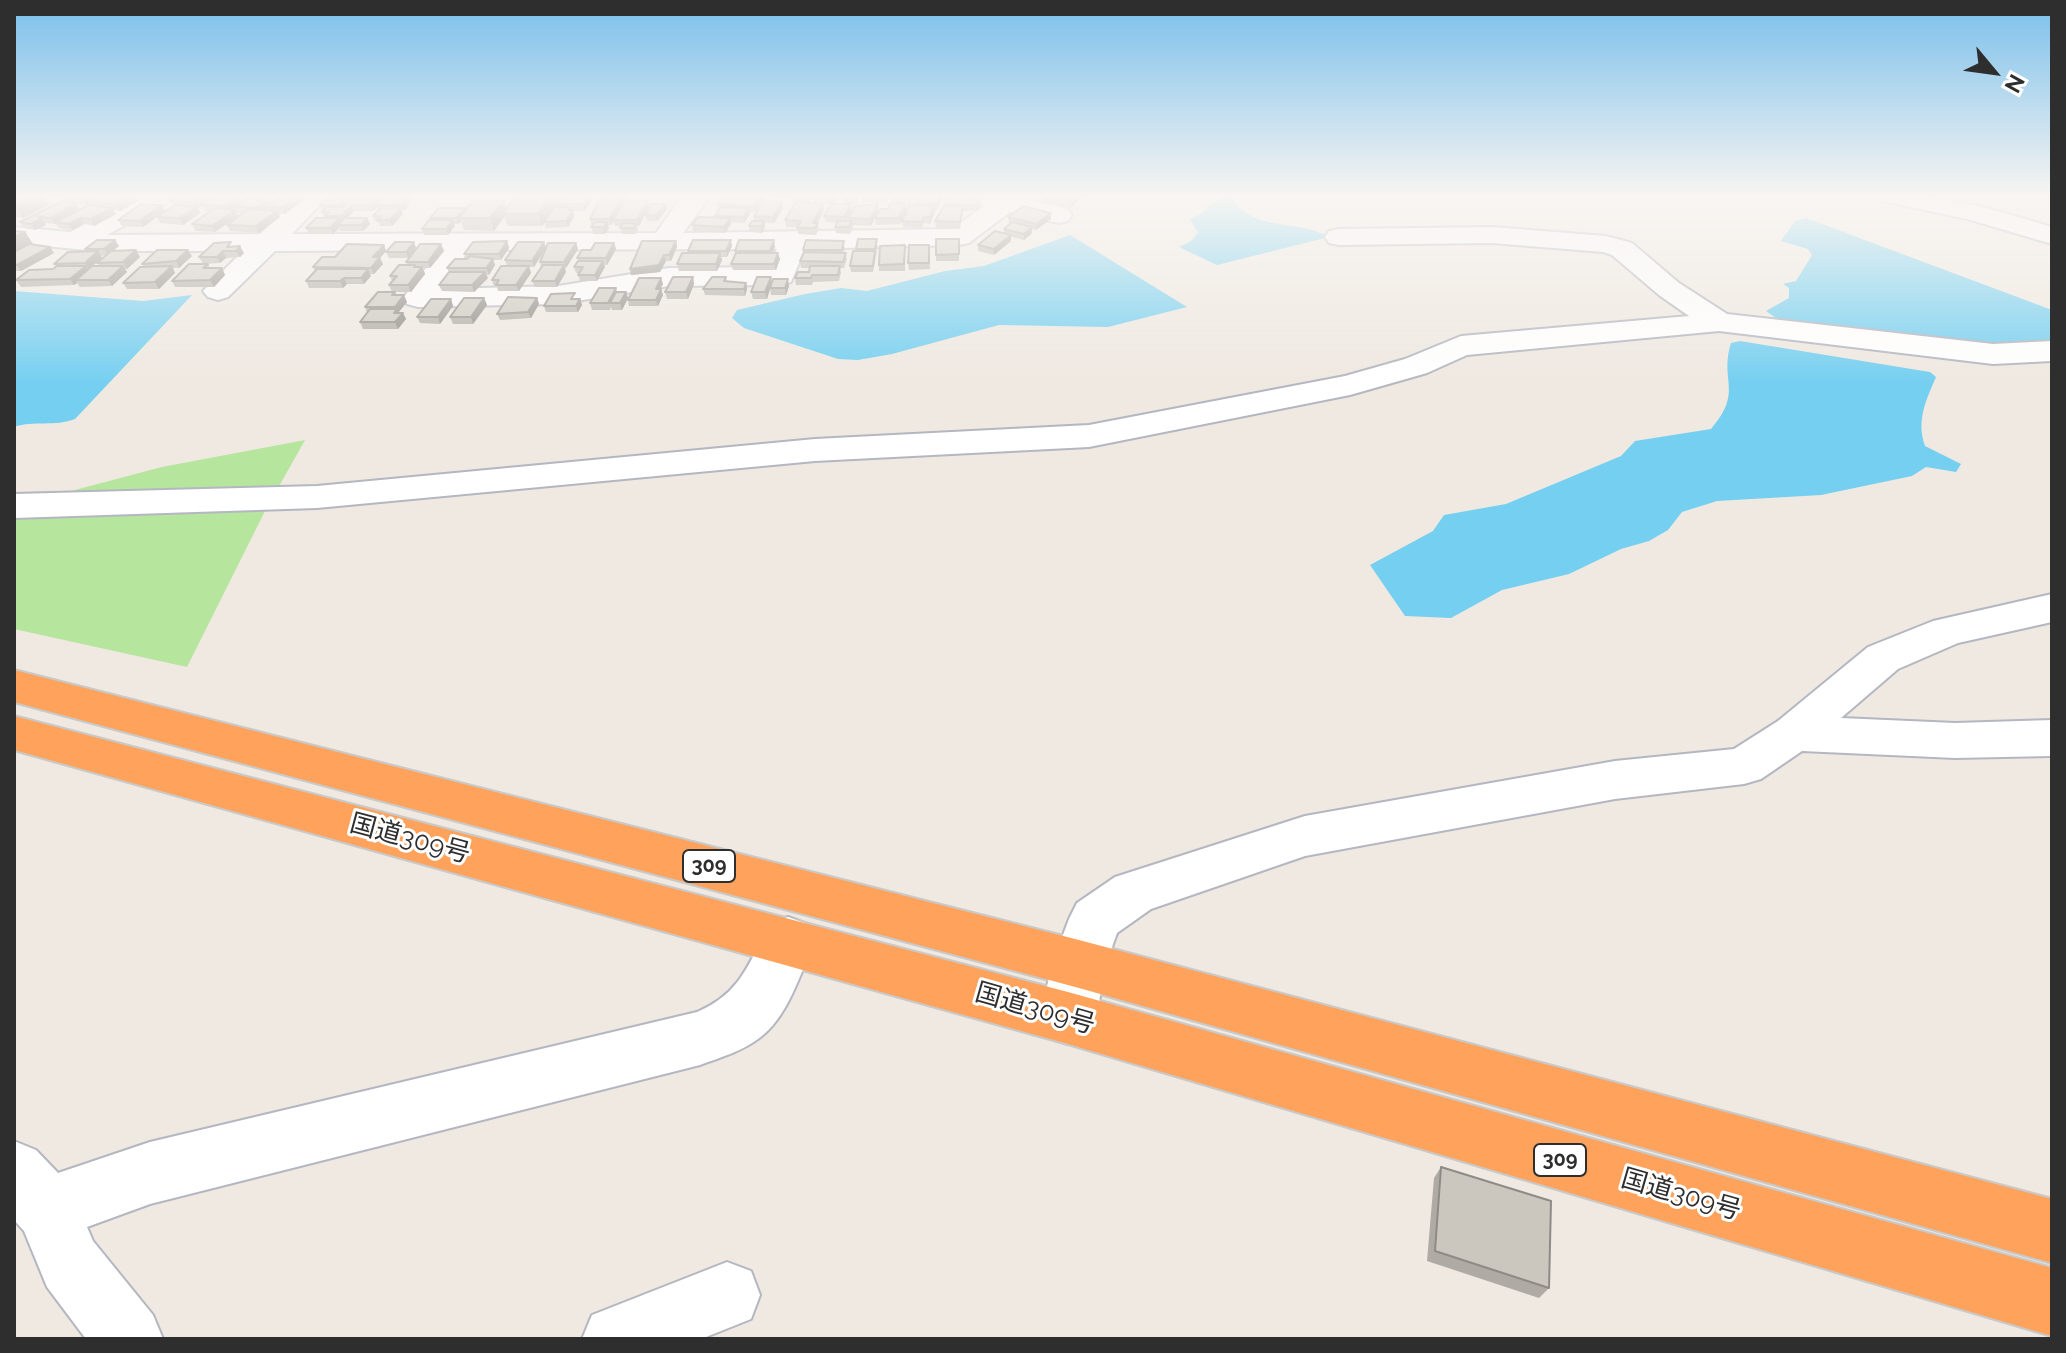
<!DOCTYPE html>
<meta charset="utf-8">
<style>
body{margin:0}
#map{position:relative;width:2066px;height:1353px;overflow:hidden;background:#efe9e1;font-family:Raleway,sans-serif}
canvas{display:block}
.frame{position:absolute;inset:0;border:16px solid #2e2e2e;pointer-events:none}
.north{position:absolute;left:1954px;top:32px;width:80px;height:80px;-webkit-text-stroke:6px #fff;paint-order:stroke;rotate:119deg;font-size:22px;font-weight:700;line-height:32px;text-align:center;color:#2e2e2e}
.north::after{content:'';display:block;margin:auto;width:28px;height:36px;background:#2e2e2e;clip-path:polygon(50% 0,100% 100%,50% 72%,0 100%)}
</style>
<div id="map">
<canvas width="2066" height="1353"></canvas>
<div class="frame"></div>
<div class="north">N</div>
</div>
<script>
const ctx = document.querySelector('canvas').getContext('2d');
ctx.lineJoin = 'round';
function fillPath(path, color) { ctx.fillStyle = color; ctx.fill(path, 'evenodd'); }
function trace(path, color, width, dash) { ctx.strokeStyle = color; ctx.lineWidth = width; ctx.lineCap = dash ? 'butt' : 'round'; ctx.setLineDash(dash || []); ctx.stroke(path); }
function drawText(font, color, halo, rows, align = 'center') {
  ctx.font = font + ' Raleway,"Noto Sans JP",sans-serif'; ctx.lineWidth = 6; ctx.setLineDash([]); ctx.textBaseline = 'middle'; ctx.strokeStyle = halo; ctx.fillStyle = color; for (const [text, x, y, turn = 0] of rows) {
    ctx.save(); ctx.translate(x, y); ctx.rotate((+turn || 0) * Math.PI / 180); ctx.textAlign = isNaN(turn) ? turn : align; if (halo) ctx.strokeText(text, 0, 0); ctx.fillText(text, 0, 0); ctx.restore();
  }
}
fillPath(new Path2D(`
 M305 440 264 513 187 667 14 629V506L162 467Z`), '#b6e59e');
fillPath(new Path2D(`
 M1230 196C1256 234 1295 218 1329 237L1217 265 1179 247 1191 241 1198 233 1190 219C1206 213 1213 198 1230 196Z
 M1806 218 2052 310V344H2000L1780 321 1766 311 1789 298V288L1783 284 1796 281 1812 255 1808 249 1781 241 1795 221Z
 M1070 235 1187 307 1108 327 999 325 892 354 858 360 838 359 744 328 732 318 737 310 805 294 841 288 867 291 945 271 984 266Z
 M14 291 143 301 192 295 75 419C55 427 34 420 14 427Z
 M1740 341 1930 372 1936 377C1926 400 1916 421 1925 446L1961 464 1956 472 1926 467 1912 476 1821 495 1717 501 1682 512 1668 530 1649 541 1621 549 1569 574 1502 590 1451 618 1405 616 1370 565 1433 531 1444 515 1506 504 1621 456 1635 441 1711 429C1744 391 1719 381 1731 343Z`), '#75cff0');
const minor = new Path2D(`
 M141 195H174L170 201 107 235 260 234 301 195H329L292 234 656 233 683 195H711L683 233 952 229 984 206 978 200 981 195H1030L1027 200 1068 209 1072 215 1068 221 1059 223 1010 212 969 243 959 245 805 249 791 282 781 285 669 286 558 304 418 307 407 304 403 298 440 250 275 251 228 297 218 300 208 297 203 291 243 251H96L14 243V227L70 232ZM777 249 770 267 669 268 558 286 441 289 469 250Z
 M1879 195C1943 193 1992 209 2052 227V244L1971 220 1883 201Z
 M1492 227 1606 236 1632 243 1679 283 1727 314 1993 344 2052 341V361L1993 364 1719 331 1467 355 1427 373 1350 395 1089 447 815 461 317 508 14 518V494L317 486 815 439 1089 425 1345 376 1405 359 1461 336 1689 316 1659 295 1612 255 1603 252 1492 243 1339 245 1329 243 1325 237 1329 231 1339 229Z
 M2052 594V622L1958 643 1898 669 1841 718 1955 723 2052 720V756L1955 758 1802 751 1761 779 1744 784 1615 799 1305 856 1151 909 1117 933 1106 964 1096 1018 1088 1037 1068 1044 1048 1037 1040 1018 1052 964 1069 919 1077 903 1115 877 1305 816 1615 761 1734 749 1778 721 1868 647 1933 621Z
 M788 917 807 924 815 941C800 973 788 1018 758 1039 742 1051 719 1058 700 1065L150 1204 87 1227 93 1241 153 1315 163 1339H86L47 1287 24 1231 14 1220V1141L36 1150 58 1173 150 1142 697 1012C740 994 749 964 769 924Z
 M727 1262 751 1271 760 1295 751 1319 701 1339H582L592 1315Z`);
const highway = new Path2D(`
 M14 670 1079 940 2052 1199V1263L1079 988 14 702Z
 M14 716 1068 992 2052 1268V1336L1068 1044 14 750Z`);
trace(minor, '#b4b7c1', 4);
trace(highway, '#c9c9c9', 4);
fillPath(minor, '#fff');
fillPath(highway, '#ffa35c');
fillPath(new Path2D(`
 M14 195H44L49 205 23 218 14 217Z
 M48 195H143L137 198 138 201 120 211 113 210 116 214 94 226 84 224 73 230 59 228 56 224 45 223 46 225 35 230 24 228 20 222 69 202 67 199 49 196ZM92 203 93 205 79 209 77 204 87 206Z
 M227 195H256L252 198 239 197 241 202 268 200 270 204 278 198 260 197 259 195H307L303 200 285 214H278L280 217 259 233 230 231 227 225 243 213H237L238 216 215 232 195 231 192 224 211 211H205L202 205 198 208 200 213 183 225 160 223 157 217 143 227 122 226 118 220 165 211 173 206 170 200Z
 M330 195H351L353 198 377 197 379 202 409 196 411 202 404 211H402L403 214 392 226H380L379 222H376L373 216 378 211 377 207 373 211H354L348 218H367L370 224 363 231H340L339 228 333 234H309L306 228 324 218 320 205Z
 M589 195 591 201 585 211H573L574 217 568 227 546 228 545 223 542 226H508L504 217 494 231 464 230 461 222 458 224H454L455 226 448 235H424L422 229 431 220 430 218 466 210 507 208Z
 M735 195H767L755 212H750V214L744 223 731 222V224L725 233 693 231 692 225 716 218 715 216 719 211 717 204 734 197Z
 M768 195H792L789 199 768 198Z
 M792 195H813L809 203 793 202Z
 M814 195H839L836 204H851V211L846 221H849L848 218 878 210 871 226 853 225V228L850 234 836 233 835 227 837 223 825 222 824 216 831 204 814 203 813 197Z
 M860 195 856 204 843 203V197Z
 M862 195H889L886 203 862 202Z
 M891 195H916L912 204 891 203Z
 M920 195H942L937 210H935L930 224 924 223 922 228 903 227 902 221 917 205Z
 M1043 195 1084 196 1070 208 1042 201Z
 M980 197 981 203 978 211H963L960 229 936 228 935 221 945 206V204Z
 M626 199 624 201H648L649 207 639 226H637L638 230 635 234H622L621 226H615L613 222 611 225H608L609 228 605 234H593L590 219Z
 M905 204 906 210 900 224 876 225 875 218 888 209Z
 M783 208 774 223H765V227L762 233 750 232 749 226 754 221V216Z
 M667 210 657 221H647L645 215Z
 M824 210 817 223 819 229 816 235 798 234V227H786L785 220Z
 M1008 217 1051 219 1036 230 1032 229V233L1024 240 1011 237V241L994 255 978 251V245L1004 233V229L1010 224H1009Z
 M14 231 25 232 33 244 32 245 50 247 54 253 21 271H14Z
 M936 239H959V261H936Z
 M115 240 119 246 113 251 136 250 140 257 127 269H125L127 272 112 286 80 287 77 283 74 285 21 287 16 280 53 269 56 267 54 264 86 251 85 249ZM106 255 97 263 100 266H92L102 258 101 256Z
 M507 241 509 248 501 260H493L495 265 489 275H486L488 278 474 292 442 291 439 285 449 272 447 268 466 259 464 254Z
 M676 241 677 247 671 261H666L660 272 631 275Z
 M414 242 416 248 408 258H389L386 252Z
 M544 242 546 248 576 243 578 249 566 268H565L566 272 557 287H535L532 281 541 267 540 262 545 250 534 267H529L531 273 519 291H498L497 286H494L492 280 507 266 505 260Z
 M614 243 616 249 607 265H604L605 267 597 281H580L578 275 579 273H576L574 267 578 261 577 258 591 250Z
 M441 244 444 251 430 268H423L425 274 411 292H395L397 295 407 302 398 313H403L406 319 398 329H363L360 322 367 313 365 307 392 292 389 285 392 281 390 276 407 265 406 262Z
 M384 245 386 251 380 258 383 264 374 274H370L371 276 364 284H347L343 288H309L306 281 315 272 313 267 335 257Z
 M878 245 873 272H851L850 266 856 249Z
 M905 245V271H879V265Z
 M929 245 930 269 909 270 908 263Z
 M233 246 244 253 240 257 226 258 220 263 203 264 199 257Z
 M732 246 727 257H721L722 260 717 271H679L677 264 689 253 688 251Z
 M775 247 773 253 780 259 776 270H733L731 264 735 254V251Z
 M845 247 844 253 847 259 844 268H840L841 273 839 281 813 282 812 285H796L795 278 809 272 810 268H801L800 261 803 253V250Z
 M192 256 179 268H173L175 273 159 289H127L123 283 144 267 142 264Z
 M208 264 210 268H222L225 275 214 287H175L172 281Z
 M693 277 694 284 688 299H667L665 292Z
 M726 277 727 282 746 283 747 289 745 296 705 295 703 289Z
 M661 278 663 284 660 289 663 295 658 306H629L628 300Z
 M772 283 789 286 786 295H771L770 288 767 299H753L751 292Z
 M616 288 617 292H626L628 298 622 310H612L611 307 610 310H592L590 303Z
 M484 298 487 305 473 324H453L450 317Z
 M537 298 539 304 531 318 500 320 497 314Z
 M451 299 453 306 440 324 420 323 417 317Z
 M576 299H580L582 305 578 312H546L544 306Z
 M1441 1167 1549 1288 1539 1298 1427 1261 1434 1178Z`), '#afaba4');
fillPath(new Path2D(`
 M29 195H44L49 205 23 218 15 206Z
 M93 195H103L90 201 92 203 87 206 83 200Z
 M135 195H143L137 198 138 201 120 211 116 205Z
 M206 195 218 196 198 208 200 213 183 225 179 218 195 208 193 203Z
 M299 195H307L303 200 285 214 282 208Z
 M348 195H351L353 198 341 211 338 205Z
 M552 195H558L560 201 542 226 538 214Z
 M589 195 591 201 585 211 583 204Z
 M623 195H625L626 199 611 225 610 219Z
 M762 195H767L755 212 754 206Z
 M809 195H813L809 203 808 197Z
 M856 195H860L856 204 855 198Z
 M940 195H942V198L937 210V204Z
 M1078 195H1084V196L1070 208V201Z
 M238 196 241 202 228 212 225 206Z
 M409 196 411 202 404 211 401 205Z
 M377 197 380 204 376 205 377 207 373 211 370 205Z
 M268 200 271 206 265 207 266 210 260 214 257 208Z
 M504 200 508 212 503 214 504 217 494 231 490 218Z
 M648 201 649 207 639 226 637 220Z
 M782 202 783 208 774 223 773 217Z
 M76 203 79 209 55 222 56 224H55L51 218Z
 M666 204 667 210 657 221 656 215Z
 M823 204 824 210 814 229 813 223Z
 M851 204V211L845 223 844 217Z
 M878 204V210L871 226 870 219Z
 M905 204 906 210 900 224 899 218Z
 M162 205 165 211 143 227 139 221Z
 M352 205 354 211 344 222 341 216Z
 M934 206 935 212 930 224V217Z
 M401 207 403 214 392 226 390 220Z
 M570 207 571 213 573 210 574 217 568 227 566 221 568 210Z
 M112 208 116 214 94 226 90 219Z
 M465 208 467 214 459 218 461 222 458 224 456 218Z
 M749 208 750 214 744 223 743 217Z
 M235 210 238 216 215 232 212 226Z
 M277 211 280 217 259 233 256 226Z
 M1051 213V219L1036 230V224Z
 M42 218 46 225 35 230 31 224Z
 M81 218 84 224 73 230 69 224Z
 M340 218 343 224 338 225 339 228 333 234 330 228Z
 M367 218 370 224 363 231 361 225Z
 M730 218 731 224 725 233 724 227Z
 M453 220 455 226 448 235 446 229Z
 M764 221 765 227 762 233 761 226Z
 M607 222 609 228 605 234 604 227Z
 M1032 227V233L1024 240V234Z
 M25 232 33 244 14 253V237Z
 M1011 235V241L994 255V249Z
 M115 240 119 246 108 255 104 249Z
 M731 240 732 246 727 257 726 251Z
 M774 240 775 247 771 257 770 251Z
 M507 241 509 248 501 260 499 254Z
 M676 241 677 247 671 261 669 255Z
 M414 242 416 248 408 258 406 252Z
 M544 242 546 248 534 267 532 261Z
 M576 243 578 249 566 268 564 262Z
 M614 243 616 249 607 265 606 258Z
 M441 244 444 251 430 268 428 262Z
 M384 245 386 251 380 258 383 264 374 274 371 268 373 257Z
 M240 246 244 253 240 257 236 251Z
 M50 247 54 253 21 271 17 265Z
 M136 250 140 257 127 269 123 262Z
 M188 250 192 256 179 268 176 261Z
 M98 251 102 258 89 269 85 263Z
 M223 251 226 258 220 263 217 257Z
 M720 253 722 260 717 271 716 264Z
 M778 253 780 259 776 270 774 264Z
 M664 255 666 261 660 272 631 275 630 269Z
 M493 259 495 265 489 275 486 268Z
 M603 261 605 267 597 281 595 275Z
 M564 265 566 272 557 287 555 281Z
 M86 266 90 272 76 280 77 283 74 285 70 279Z
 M123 266 127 272 112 286 108 280Z
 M172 266 175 273 159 289 155 282Z
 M529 266 531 273 519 291 516 285Z
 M422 267 425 274 411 292 408 285Z
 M222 268 225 275 214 287 210 280Z
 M368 269 371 276 364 284 361 278Z
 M485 272 488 278 474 292 472 285Z
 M693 277 694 284 688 299 686 292Z
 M771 277 772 283 767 299 765 292Z
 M344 278 347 284 343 288 340 281Z
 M661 278 663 284 657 295 656 289Z
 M788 279 789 286 786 295 785 288Z
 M746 283 747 289 745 296 744 289Z
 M661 289 663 295 658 306 656 300Z
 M626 292 628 298 622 310 620 303Z
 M404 295 407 302 398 313H394L396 310 395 307Z
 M484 298 487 305 473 324 471 317Z
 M537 298 539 304 531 318 528 312Z
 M451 299 453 306 440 324 438 317Z
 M580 299 582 305 578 312 576 306Z
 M403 313 406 319 398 329 395 322Z`), '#8e8b86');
const building = new Path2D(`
 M14 195H37L15 206 14 205Z
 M72 195H93L83 200 66 197Z
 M101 195H135L116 205 90 201Z
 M180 195H206L193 203 170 200Z
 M216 195 238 196 225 206 202 205Z
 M283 195H299L282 208 265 207Z
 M330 195H348L338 205H320Z
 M515 195H552L538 214H503Z
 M563 195H589L583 204H557Z
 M602 195H623L610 219H590Z
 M734 195H762L754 206 717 204 722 197 746 198Z
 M792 195H809L808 197 792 196Z
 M814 195H836L835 198 813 197Z
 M844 195H856L855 198 843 197Z
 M862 195H886L885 197Z
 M891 195H913L912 197 891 196Z
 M920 195H940L937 204 917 203Z
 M948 195 980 197 978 205 945 204Z
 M1043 195H1078L1070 201Z
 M384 196H409L401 205H376Z
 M377 197 370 205H352L341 216H325L329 212H322L327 207H343L350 199Z
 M246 199 268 200 257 208 234 207Z
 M474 200H504L490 218H459Z
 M62 201 76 203 51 218 37 216 42 218 31 224 20 222Z
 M624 201H648L637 220H613Z
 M764 201 782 202 773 217 754 216Z
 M796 202 823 204 813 223H818L815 228H797L801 221 785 220Z
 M891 203 905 204 899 218H875L880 209H888Z
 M141 204 162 205 139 221 118 220Z
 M651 204H666L656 215H645Z
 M831 204H851L844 217 824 216Z
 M878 204 870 219 848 218 855 206Z
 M89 205 112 208 90 219 81 218 69 224 55 222Z
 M175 205 197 207 179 218 157 217Z
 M909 205 934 206 930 217H924L922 222 902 221Z
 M944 206H963L960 222 935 221Z
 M1023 206 1051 213 1036 224 1008 217Z
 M401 207 390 220H378L381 216H373L381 208Z
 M554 207H570L568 210H573L566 221 544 222Z
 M721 207 749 208 743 217 715 216Z
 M215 208 235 210 212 226 192 224Z
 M439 208H465L456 218H430Z
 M248 209 277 211 256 226 227 225Z
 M698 217 730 218 724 227 692 225Z
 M316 218H340L330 228H306Z
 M344 218H367L361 225H338Z
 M429 220H453L446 229H422Z
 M752 221H764L761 226H749Z
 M838 221H852L849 227H835Z
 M595 222H607L604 227H591Z
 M1012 222 1032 227 1024 234 1004 229Z
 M623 223 636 224 634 228H620Z
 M14 231 25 232 14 237Z
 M995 231 1011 235 994 249 978 245Z
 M858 239H877L875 249H856Z
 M936 239H959V254L936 255Z
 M97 240H115L104 249H85Z
 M693 240H731L726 251H688Z
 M739 240H774L770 251H735Z
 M806 240 844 241 842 250H803Z
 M507 241 499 254H464L473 242Z
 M642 241H676L669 255H664L659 265 630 269Z
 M231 242 227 247 240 246 236 251H223L217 257H199L214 243Z
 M395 242H414L406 252H386Z
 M518 242H544L532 261 505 260Z
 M548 243H576L564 262H540Z
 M595 243H614L606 258H577L582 250H591Z
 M29 244 50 247 17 265H14V252Z
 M347 244 384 245 373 257H380L371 268 313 267 322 257H335Z
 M420 244H441L428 262H406Z
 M905 245 904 264 879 265 880 246Z
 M909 245H929V263H908Z
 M136 250 123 262 97 263 111 251Z
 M157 250H188L176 261 142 264Z
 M98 251 85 263 54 264 68 252Z
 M853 251H875L873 266H850Z
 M804 252 846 253 843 262 800 261Z
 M682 253H720L716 264H677Z
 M736 253H778L774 264H731Z
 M470 256 493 259 486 268H447L455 259H467Z
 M578 261H603L595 275H578L583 267H574Z
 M189 264H208L203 268H222L210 280 172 281Z
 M399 265H415L414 267H422L408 285H389L397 276H390Z
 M543 265H564L555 281H532Z
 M57 266H86L70 279 16 280 29 270 53 269Z
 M92 266H123L108 280H76Z
 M172 266 155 282 123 283 140 267Z
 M501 266H529L516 285H496L499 280H492Z
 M810 266H840L838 275H812L811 278H795L798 272H809Z
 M317 269H368L361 278H344L340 281H306Z
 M449 272H485L472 285H439Z
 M673 277H693L686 292H665Z
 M712 277H726L724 281 746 283 744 289H703Z
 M757 277H771L765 292H751Z
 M639 278H661L656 289H661L656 300H628Z
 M773 279H788L785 288H770Z
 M599 288H616L608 303H590Z
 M378 292H395L392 295H404L395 307H365Z
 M616 292H626L620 303H610Z
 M575 293 571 299H580L576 306H544L551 294Z
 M508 297 537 298 528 312 497 314Z
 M464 298H484L471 317H450Z
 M431 299H451L438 317H417Z
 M370 309H397L394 313H403L395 322H360Z
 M1441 1167 1551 1201 1549 1288 1435 1251Z`);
fillPath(building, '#cbc7bf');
trace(building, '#8e8b86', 2);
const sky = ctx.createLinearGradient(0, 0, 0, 384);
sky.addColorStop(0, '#7abfeb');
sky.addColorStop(0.51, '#f8f5f2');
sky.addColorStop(1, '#f8f5f200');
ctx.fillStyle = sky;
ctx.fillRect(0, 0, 2066, 384);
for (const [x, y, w] of [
 [709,866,52],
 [1560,1160,52]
]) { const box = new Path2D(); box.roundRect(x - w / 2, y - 16, w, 32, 6); ctx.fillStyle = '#fff'; ctx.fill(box); trace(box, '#2e2e2e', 2); }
drawText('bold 20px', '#2e2e2e', null, [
 ["309",709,866],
 ["309",1560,1160]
]);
drawText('26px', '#2e2e2e', '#fff', [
 ["国道309号",410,839,15],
 ["国道309号",1035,1009,16],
 ["国道309号",1681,1195,16]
]);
</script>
